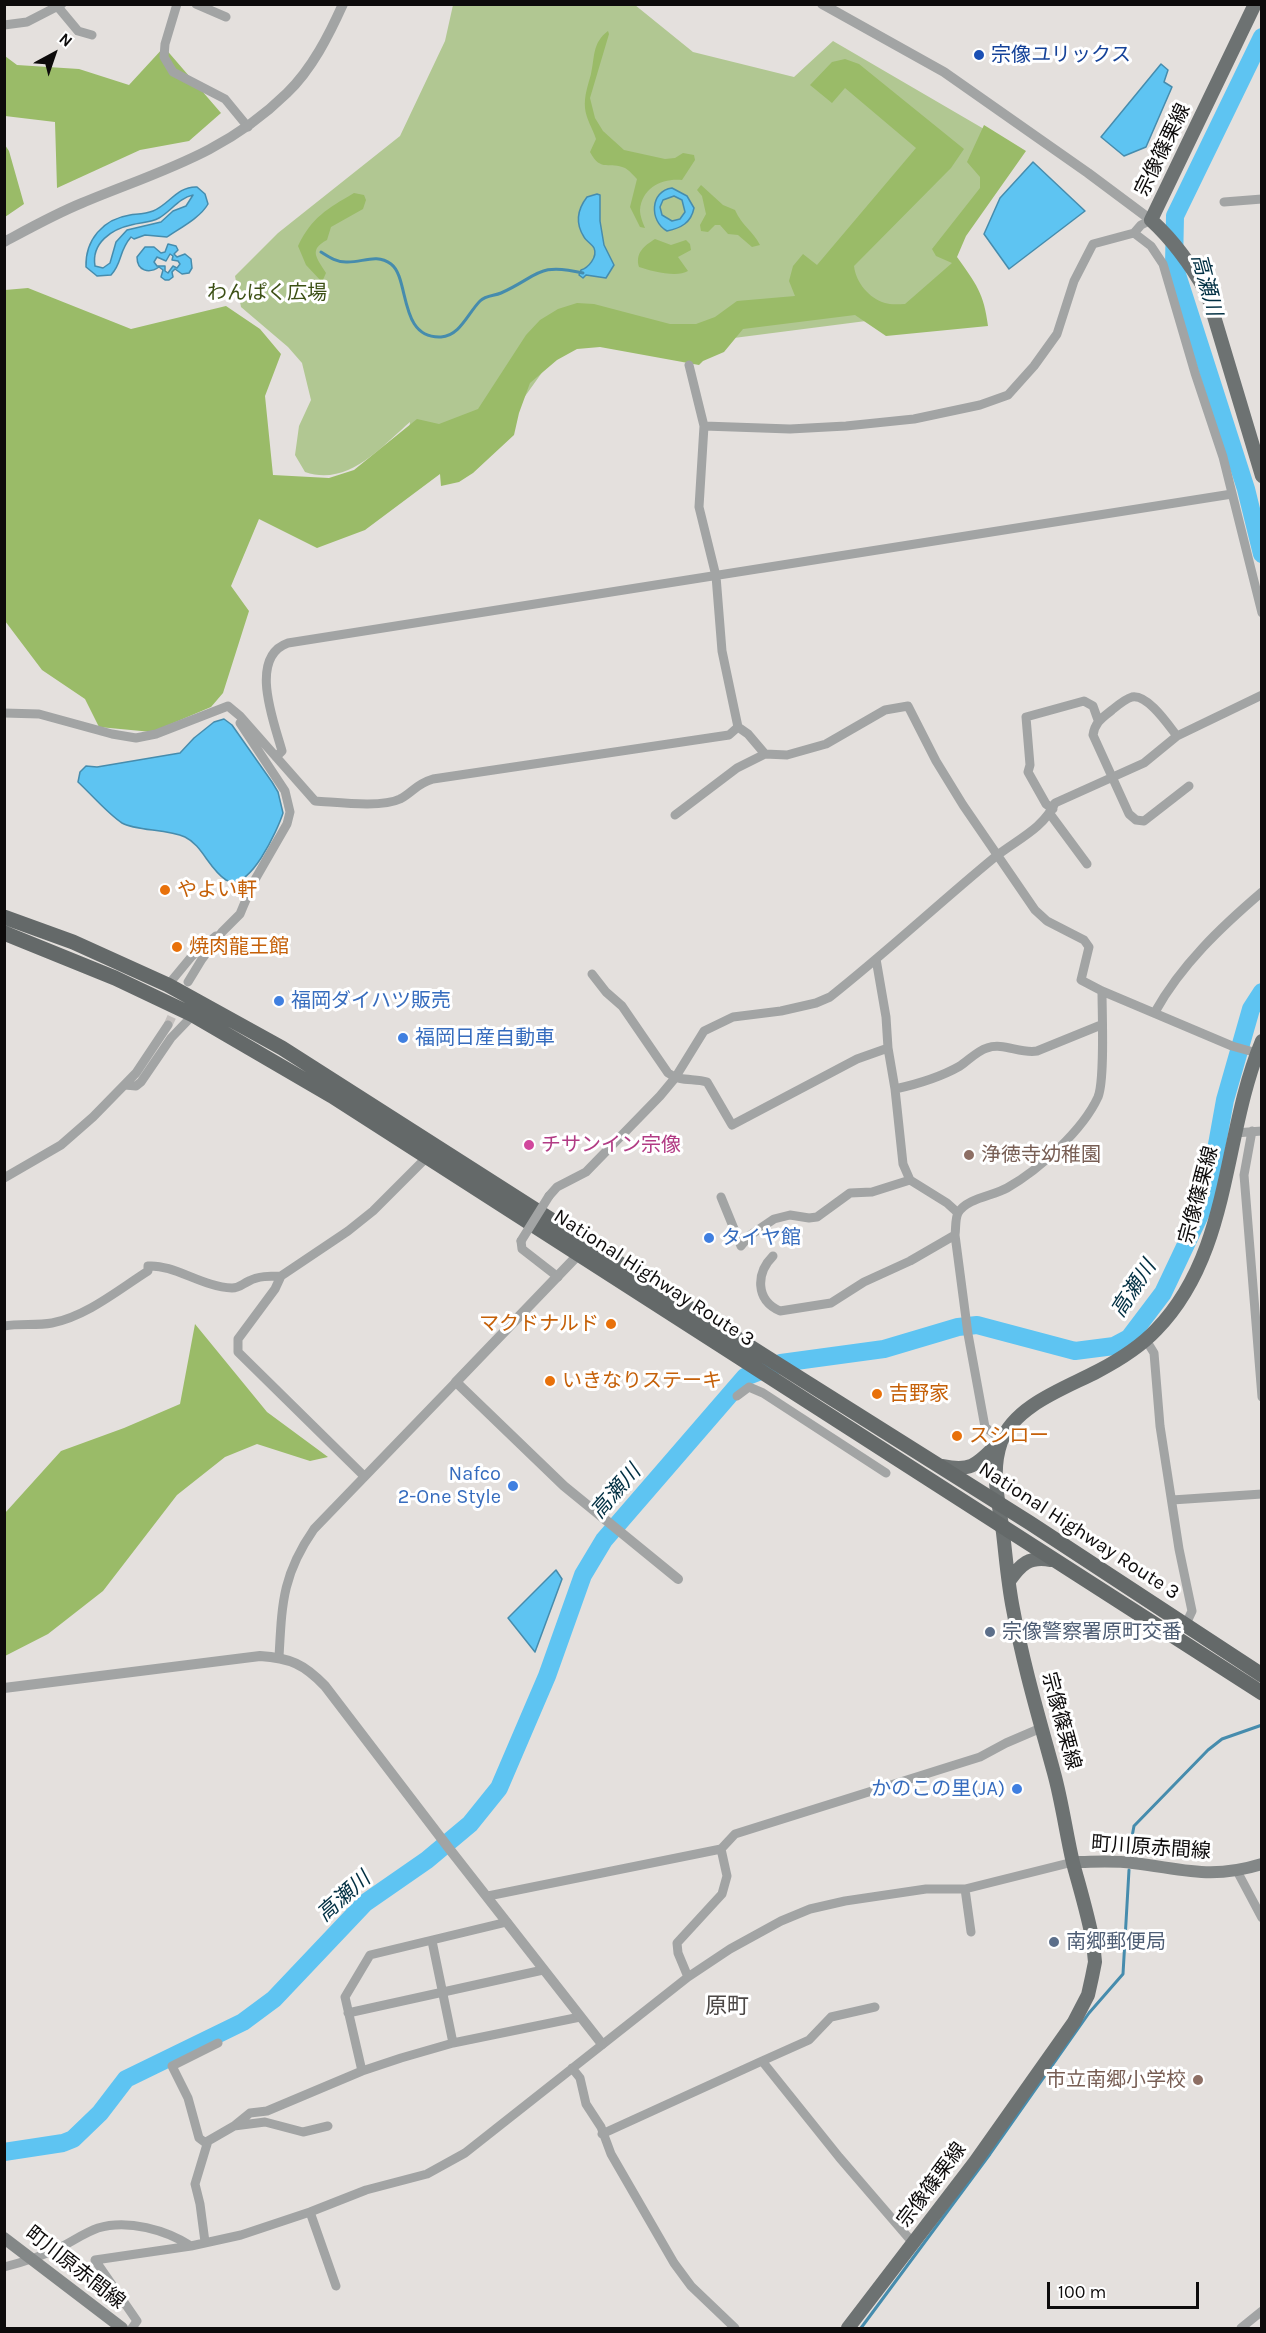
<!DOCTYPE html>
<meta charset="utf-8">
<style>
body{margin:0}
#map{position:relative;width:1266px;height:2333px;overflow:hidden;background:#e4e0dd;font-family:Karla,sans-serif}
canvas{display:block}
.frame{position:absolute;inset:0;border:6px solid #0d0b0b;pointer-events:none}
.north{position:absolute;left:24px;top:24px;width:60px;height:60px;-webkit-text-stroke:4px #fff;paint-order:stroke;rotate:40deg;font-size:16px;font-weight:700;line-height:24px;text-align:center;color:#0d0b0b}
.north::after{content:'';display:block;margin:auto;width:21px;height:27px;background:#0d0b0b;clip-path:polygon(50% 0,100% 100%,50% 72%,0 100%)}
.scale{position:absolute;left:1047px;top:2282px;width:152px;height:27px;box-sizing:border-box;border:3px solid #0d0b0b;border-top:0;padding-left:8px;font-size:18px;line-height:21px;white-space:nowrap;color:#0d0b0b;-webkit-text-stroke:4px #fff;paint-order:stroke}
</style>
<div id="map">
<canvas width="1266" height="2333"></canvas>
<div class="frame"></div>
<div class="north">N</div>
<div class="scale">100 m</div>
</div>
<script>
const ctx = document.querySelector('canvas').getContext('2d');
ctx.lineJoin = 'round';
function fillPath(path, color) { ctx.fillStyle = color; ctx.fill(path, 'evenodd'); }
function trace(path, color, width, dash) { ctx.strokeStyle = color; ctx.lineWidth = width; ctx.lineCap = dash ? 'butt' : 'round'; ctx.setLineDash(dash || []); ctx.stroke(path); }
function drawText(font, color, halo, rows, align = 'center') {
  ctx.font = font + ' Karla,"Noto Sans JP",sans-serif'; ctx.lineWidth = 6; ctx.setLineDash([]); ctx.textBaseline = 'middle'; ctx.strokeStyle = halo; ctx.fillStyle = color; for (const [text, x, y, turn = 0] of rows) {
    ctx.save(); ctx.translate(x, y); ctx.rotate((+turn || 0) * Math.PI / 180); ctx.textAlign = isNaN(turn) ? turn : align; if (halo) ctx.strokeText(text, 0, 0); ctx.fillText(text, 0, 0); ctx.restore();
  }
}
fillPath(new Path2D(`
 M453 5H635L693 52 794 77 833 41 1020 150 951 251 967 308 695 343H563L496 437 408 442 410 422C381 447 348 487 305 472L295 455 299 426 311 400 302 363 288 347 241 307 235 276 278 233 400 136 445 41Z`), '#b1c792');
fillPath(new Path2D(`
 M608 31 609 34 590 98 595 118 603 131 624 150 665 159 675 158 683 153 694 155 695 160 682 180C663 178 642 187 640 210 640 216 643 223 645 228L640 227 630 207 637 179C634 176 629 170 625 168 610 161 601 173 590 152L596 139C593 129 586 119 585 108 584 96 588 85 591 74 595 57 592 43 608 31Z
 M164 47 221 113 189 141 140 150 57 188 55 122 5 116V56L17 65 79 69 129 85Z
 M845 59 859 64 964 149 951 168 854 266C856 283 869 298 885 303 891 305 899 304 905 304L952 263 936 256 932 249 980 188V177L967 162 984 125 1026 151 966 236 957 257C976 284 984 293 988 326L886 336 855 315 743 329 724 352 703 361 699 365 600 347 577 349 557 360 530 383 519 413 514 435 473 473 459 482 441 486 440 474 365 530 317 548 259 519 231 586 249 611 223 693 211 707 152 732 99 727 85 699 42 670 5 621V290L28 288 131 329 226 306 260 329 281 354 265 396 273 475 329 478 354 470 417 419 439 424 478 409 526 335 540 320 558 309 577 303 594 304 670 324H696L715 317 737 301 795 296 789 281 793 266 803 254 817 265 916 148 845 88 832 103 810 85 832 62Z
 M5 145 9 151 24 204 5 217Z
 M701 185 723 205 735 210C742 226 753 231 760 245L752 247 738 235 728 234 720 225H715L708 232 701 231 700 225 706 214 702 196 697 190Z
 M354 193 364 195 366 200 363 209 331 227 327 240C308 250 317 258 326 273L322 282 306 265 298 246C312 217 327 209 354 193Z
 M655 239 671 245 686 240 690 244 691 250 678 257 688 271C677 278 651 271 639 267 635 253 644 246 655 239Z
 M195 1324 267 1412 328 1457 310 1461 257 1444 225 1457 177 1495 103 1591 48 1634 5 1656V1513L61 1451 124 1428 180 1404Z`), '#9abb68');
const water = new Path2D(`
 M1161 64 1168 70 1164 82 1172 87 1146 147 1124 156 1101 137Z
 M1033 162 1085 211 1009 269 984 234 1000 198Z
 M197 187 205 194 208 204C200 218 180 228 167 237L145 235 134 239 131 237C118 252 123 262 111 275L97 276 86 267C85 240 103 219 130 215 137 214 145 214 153 211 169 205 177 186 197 187ZM193 195 186 206 173 211 161 222 127 230 116 242 110 263 103 268 95 266C91 243 112 229 131 225 141 222 150 223 159 218 171 211 179 198 193 195Z
 M672 188 687 196 694 208C691 223 681 228 667 231 649 221 650 191 672 188ZM674 196 682 200 685 212 680 219 672 221 662 215 660 207 663 200Z
 M597 194 600 195V221L604 245 614 265 606 278 586 275 583 278 579 275 581 270C588 268 598 257 594 248 592 244 586 241 584 237 575 223 577 210 587 197Z
 M168 244 176 246 178 250 174 254 177 257 185 254 191 259 192 268 189 273 182 274 175 269 172 272 173 277 169 280H165L161 277 163 270 159 267C149 274 137 271 137 257L145 247H154L161 253 165 252ZM170 254 173 256 172 260 178 261 180 264 177 268 173 266 168 273 165 271V266H157L154 262 157 257 166 261Z
 M224 719 232 725 272 782 278 792 283 813C278 829 249 894 226 880 209 869 202 845 185 837 167 829 136 831 122 823 108 814 91 794 78 782L80 772 86 766 97 767 180 753 194 738 214 722Z
 M556 1570 562 1579 535 1652 508 1618Z`);
fillPath(water, '#5ec4f2');
trace(water, '#468cad', 1.5);
trace(new Path2D(`
 M321 252C329 257 336 262 346 262 362 263 376 253 391 264 410 278 398 339 441 337 460 336 468 313 480 301 486 295 494 296 501 293 539 276 537 262 583 273
 M1130 1847 1134 1826 1208 1750 1222 1739 1262 1725
 M861 2328 990 2154 1089 2013 1123 1974 1129 1870`), '#468cad', 3);
trace(new Path2D(`
 M1262 37 1175 216 1174 265 1246 489 1262 554
 M4 2152 63 2143 73 2139 100 2113 126 2079 243 2022 274 1999 365 1903 427 1860 470 1824 499 1788 547 1676 583 1575 604 1540 745 1377 781 1363 884 1349 958 1327 977 1325 1075 1351 1114 1346 1129 1338 1163 1293 1207 1200 1225 1100 1251 1009 1262 992`), '#5ec4f2', 18);
trace(new Path2D(`
 M168 1025 178 1003`), '#c4c0be', 9, [9, 4.5]);
trace(new Path2D(`
 M177 4 165 44 164 57 173 72 225 99 248 127
 M196 4 226 17
 M58 7 78 31 92 35
 M4 25 27 22 62 4
 M1224 202 1262 199
 M1134 233 1151 246 1163 264 1195 373 1223 457 1262 613
 M689 365 704 426 699 507 716 576 722 651 738 727 748 734 765 754
 M704 426 790 429 846 426 914 419 980 405 1008 395 1034 366 1057 334 1074 281 1093 244 1134 233 1141 225 1151 220
 M4 713 39 714 112 734 136 738 156 734 228 706 240 716 315 801C336 802 381 808 400 799 413 792 416 784 433 779L729 735 738 727
 M1177 736C1169 726 1148 694 1132 697 1125 699 1118 705 1112 710 1102 718 1095 722 1093 735L1129 814 1136 820 1144 821 1189 786
 M276 757 282 751C274 722 248 657 288 643L1232 494
 M1053 809 1046 804 1028 772 1030 765 1026 717 1084 701 1093 706 1098 720
 M1050 814 1087 864
 M675 815 737 768 765 754 787 755 826 744 885 710 908 706 936 761 963 805 1035 910 1047 921 1084 940 1089 947 1081 980 1102 991 1232 1046 1257 1053
 M876 959 886 1017 888 1048 895 1089 903 1164 910 1180 947 1203 958 1213
 M592 974 606 992 622 1006 668 1073C680 1082 694 1078 707 1082L732 1125 857 1059 888 1048
 M188 982 202 959 222 932 240 914 253 883 287 824 290 812 285 791 240 723
 M168 985 192 956 216 936
 M1155 1012C1181 965 1221 927 1262 892
 M125 1085 136 1086 141 1082 171 1038 193 1015
 M895 1089C918 1084 939 1078 960 1066 969 1060 977 1051 987 1048 1003 1042 1020 1054 1037 1051L1101 1025
 M1252 1131 1244 1175 1262 1397
 M1235 1133 1262 1131
 M4 1178 61 1145 93 1117 136 1073 168 1025
 M549 1196 557 1187 586 1172 660 1096 675 1078 704 1031 733 1017 781 1011 816 1003 830 997C887 952 939 903 995 857 1016 840 1043 829 1055 803L1144 763 1177 736 1262 695
 M721 1197 741 1246 749 1236 774 1219 790 1215 809 1218 817 1217 850 1193 872 1192 910 1180
 M521 1241 522 1249 558 1277
 M773 1256C756 1273 755 1300 780 1311L831 1303 864 1282 910 1261 955 1235
 M4 1326C20 1323 36 1326 52 1323 87 1316 118 1290 148 1271V1266C174 1264 202 1287 232 1288 240 1288 242 1284 249 1281 258 1276 270 1276 281 1276
 M1146 1340 1154 1353 1160 1426 1179 1549 1192 1611 1185 1626
 M737 1396 749 1387 763 1393 886 1473
 M1002 1440 985 1427 968 1334 955 1235C956 1228 955 1219 958 1213 967 1198 993 1196 1007 1188 1039 1170 1083 1130 1098 1097 1105 1080 1102 1013 1102 991
 M364 1476 238 1352V1339L275 1289 281 1276 348 1231 373 1211 427 1157
 M1172 1500 1262 1494
 M279 1657C282 1604 282 1575 314 1529L456 1382
 M1237 1871 1262 1918
 M965 1889 971 1932
 M488 1896 721 1849 735 1834 980 1757 1006 1743 1041 1728
 M432 1941 453 2043
 M688 1977 678 1953 677 1943 722 1894 727 1876 721 1849
 M348 2013 543 1970
 M762 2061 809 2040 831 2017 875 2007
 M572 2068 580 2078 586 2104 601 2127 611 2154 674 2263 691 2286 735 2328
 M362 2071 345 1997 370 1955 507 1922
 M234 2126 265 2122 303 2132 328 2126
 M602 2134 762 2061 839 2157 913 2243
 M207 2144 199 2138 188 2098 172 2066 218 2043
 M310 2212 336 2286
 M205 2242 200 2204 195 2184 208 2141 234 2126 250 2113 267 2111 362 2071 401 2058 453 2043 580 2017
 M4 2267C24 2262 42 2256 61 2247 73 2241 86 2232 98 2228 128 2219 166 2230 191 2246L241 2235 310 2212 366 2190 427 2174 465 2153 688 1977 730 1949 781 1921 810 1909 845 1901 926 1889H965L1073 1862
 M132 2328 137 2321 95 2260 191 2246
 M1241 2328 1262 2311`), '#a2a4a4', 9);
trace(new Path2D(`
 M822 4 944 72 1088 173 1151 220
 M4 242C30 228 55 214 82 203 159 171 225 154 287 93 312 69 329 35 343 4
 M579 1254 456 1382 564 1486 678 1579
 M4 1688 260 1656C290 1658 304 1664 325 1686L451 1851 602 2044`), '#a2a4a4', 10);
trace(new Path2D(`
 M1073 1862C1093 1862 1113 1860 1133 1863 1184 1869 1210 1880 1262 1864
 M4 2238 122 2328`), '#838787', 12);
trace(new Path2D(`
 M1255 4 1151 220C1175 242 1191 265 1207 293L1262 476
 M943 1466C975 1473 979 1461 1002 1440
 M1009 1581C1021 1564 1029 1556 1051 1560
 M848 2328 975 2162 1074 2022 1088 1995 1092 1977 1095 1962 1093 1942C1088 1915 1080 1889 1073 1863 1066 1833 1062 1802 1054 1773 1039 1718 1023 1664 1013 1609 1008 1584 1006 1558 1003 1533 999 1502 990 1473 1001 1442 1015 1405 1066 1388 1098 1371 1119 1360 1139 1348 1156 1330 1232 1252 1222 1136 1262 1041`), '#6d7272', 14);
trace(new Path2D(`
 M4 917 73 942 168 985 282 1048 763 1355 1030 1523 1262 1675
 M4 933 115 978 193 1015 332 1096 1262 1693`), '#646969', 15);
trace(new Path2D(`
 M521 1241 549 1196`), '#a2a4a4', 9);
for (const [x, y, r, color] of [
 [979,55,6,"#1a4fb4"],
 [165,890,6,"#e8710a"],
 [177,947,6,"#e8710a"],
 [279,1001,6,"#3f7fe0"],
 [403,1038,6,"#3f7fe0"],
 [529,1145,6,"#d1479c"],
 [969,1155,6,"#8d6e63"],
 [709,1238,6,"#3f7fe0"],
 [611,1324,6,"#e8710a"],
 [550,1381,6,"#e8710a"],
 [877,1394,6,"#e8710a"],
 [957,1436,6,"#e8710a"],
 [513,1486,6,"#3f7fe0"],
 [990,1632,6,"#5c6f8a"],
 [1017,1789,6,"#3f7fe0"],
 [1054,1942,6,"#5c6f8a"],
 [1198,2080,6,"#8d6e63"]
]) { const dot = new Path2D(); dot.arc(x, y, r, 0, 2 * Math.PI); ctx.fillStyle = color; ctx.fill(dot); trace(dot, '#fff', 2); }
drawText('20px', '#164399', '#fff', [
 ["宗像ユリックス",991,55]
], 'left');
drawText('20px', '#0d0b0b', '#fff', [
 ["宗像篠栗線",1163,150,-64],
 ["宗像篠栗線",1199,1195,-75],
 ["National Highway Route 3",654,1278,33],
 ["National Highway Route 3",1079,1531,33],
 ["宗像篠栗線",1061,1721,75],
 ["町川原赤間線",1151,1848,4],
 ["宗像篠栗線",932,2185,-53],
 ["町川原赤間線",75,2268,38]
]);
drawText('20px', '#3c5015', '#fff', [
 ["わんぱく広場",267,293]
]);
drawText('20px', '#c56008', '#fff', [
 ["やよい軒",177,890],
 ["焼肉龍王館",189,947],
 ["マクドナルド",599,1324,"right"],
 ["いきなりステーキ",562,1381],
 ["吉野家",889,1394],
 ["スシロー",969,1436]
], 'left');
drawText('20px', '#366cbe', '#fff', [
 ["福岡ダイハツ販売",291,1001],
 ["福岡日産自動車",415,1038],
 ["タイヤ館",721,1238],
 ["Nafco",501,1474,"right"],
 ["2-One Style",501,1497,"right"],
 ["かのこの里(JA)",1005,1789,"right"]
], 'left');
drawText('20px', '#b23c85', '#fff', [
 ["チサンイン宗像",541,1145]
], 'left');
drawText('20px', '#785e54', '#fff', [
 ["浄徳寺幼稚園",981,1155],
 ["市立南郷小学校",1186,2080,"right"]
], 'left');
drawText('20px', '#4e5e75', '#fff', [
 ["宗像警察署原町交番",1002,1632],
 ["南郷郵便局",1066,1942]
], 'left');
drawText('italic 21px', '#002f42', '#fff', [
 ["高瀬川",1206,285,75],
 ["高瀬川",1134,1289,-57],
 ["高瀬川",616,1492,-49],
 ["高瀬川",344,1897,-42]
]);
drawText('22px', '#4c4846', '#fff', [
 ["原町",727,2007]
]);
</script>
